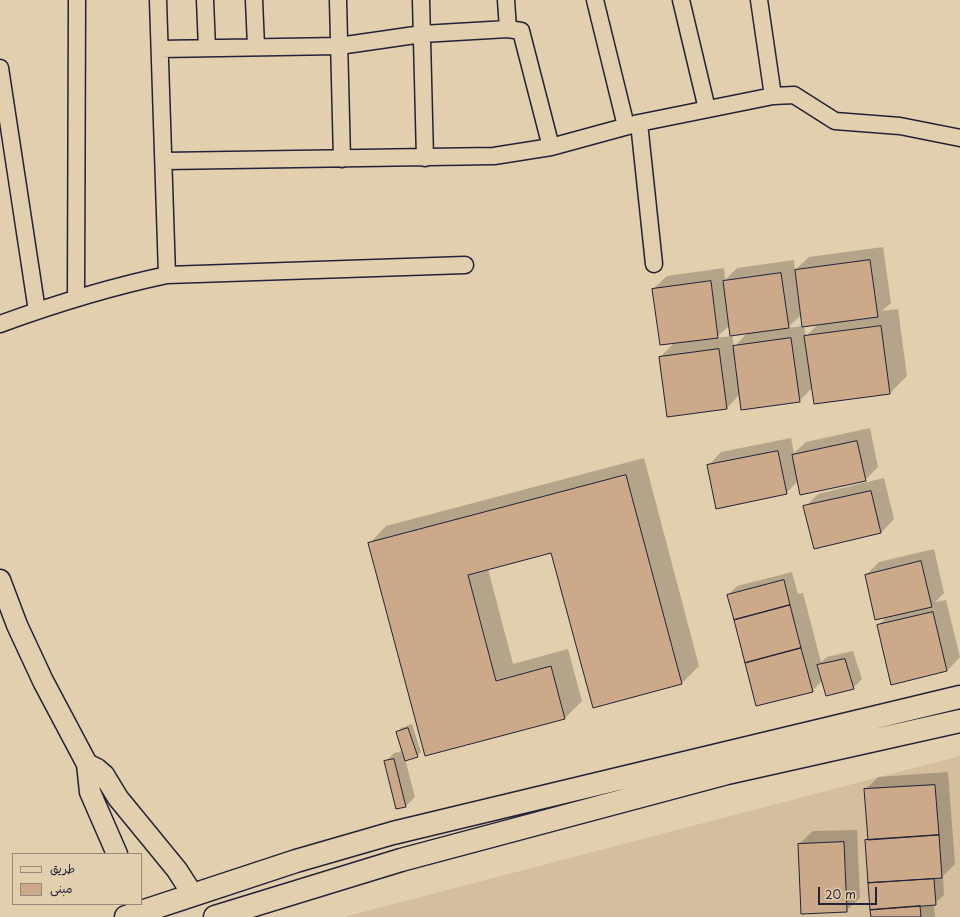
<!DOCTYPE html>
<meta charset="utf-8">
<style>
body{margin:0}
#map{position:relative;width:960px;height:917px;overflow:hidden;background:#e1cfad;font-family:"Playpen Sans","Playpen Sans Arabic",sans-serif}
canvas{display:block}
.legend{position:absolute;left:12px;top:853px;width:130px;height:52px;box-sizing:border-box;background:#e1cfad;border:1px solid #958a7f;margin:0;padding:5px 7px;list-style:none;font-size:12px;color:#22223b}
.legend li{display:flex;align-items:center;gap:8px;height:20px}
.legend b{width:20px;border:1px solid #958a7f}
.scale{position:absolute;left:818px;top:887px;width:59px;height:18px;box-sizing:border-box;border:2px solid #22223b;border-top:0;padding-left:5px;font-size:12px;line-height:14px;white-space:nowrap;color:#22223b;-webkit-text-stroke:3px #e1cfad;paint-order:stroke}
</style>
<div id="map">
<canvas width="960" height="917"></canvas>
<ul class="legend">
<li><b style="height:5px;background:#e1cfad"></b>طريق</li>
<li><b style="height:11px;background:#cca988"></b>مبنى</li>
</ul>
<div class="scale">20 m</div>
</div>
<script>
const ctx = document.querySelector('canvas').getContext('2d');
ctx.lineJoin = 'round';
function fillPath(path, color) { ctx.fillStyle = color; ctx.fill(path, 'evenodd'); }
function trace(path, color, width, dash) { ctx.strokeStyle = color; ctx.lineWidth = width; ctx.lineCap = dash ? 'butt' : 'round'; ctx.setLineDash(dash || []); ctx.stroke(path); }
fillPath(new Path2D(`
 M960 756V917H344Z`), '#d4be9e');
fillPath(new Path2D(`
 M883 247 891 303 882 311 898 309 907 376 890 393 812 388 799 401 740 394 727 408 668 416 660 357 675 342 653 289 667 276 724 268 725 280 737 268 794 260 795 270 809 257ZM802 314 803 326 787 328 797 319ZM818 324 806 336 804 326ZM730 325 732 336 716 338ZM748 332 734 347 732 334Z
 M870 428 878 467 865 480 798 481 786 493 708 466 721 452 791 438 794 453 806 442Z
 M644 458 699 666 682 683 593 707 552 552 488 569 513 664 568 649 582 701 564 719 426 755 369 544 386 526Z
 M884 478 894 519 881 533 805 507 818 494Z
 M934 549 944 593 935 602 946 600 960 657 947 671 878 626 887 616 876 619 866 575 879 562Z
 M792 572 798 594 803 593 821 662 827 657 853 651 862 679 853 688 822 681 812 691 728 595 737 586Z
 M412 724 421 752 417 756 405 759 415 797 406 806 397 808 385 762 394 753 403 751 397 732 401 728Z
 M948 772 955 864 943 876 944 895 934 904 935 917H872L866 841 869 838 865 790 878 777Z
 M857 830 860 898 846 911 799 844 813 831Z`), '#0003');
const building = new Path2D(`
 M870 260 878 317 802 327 795 270Z
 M781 273 789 328 730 336 723 281Z
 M711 281 718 338 660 345 652 289Z
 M881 326 890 394 814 404 804 336Z
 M791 338 800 402 741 410 733 346Z
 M719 349 727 409 667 417 659 357Z
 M857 441 866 481 800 495 792 455Z
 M778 451 787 494 716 509 707 465Z
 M626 475 682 684 593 708 551 553 468 575 496 681 551 666 565 719 425 756 368 543Z
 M871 491 881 533 814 549 803 506Z
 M921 561 932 607 875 620 865 575Z
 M784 580 790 605 734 620 727 595Z
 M790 605 801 648 745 663 734 620Z
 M933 612 947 671 891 685 877 625Z
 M801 648 813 692 756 706 745 663Z
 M845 659 854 689 826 696 817 665Z
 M408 728 418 757 405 761 396 732Z
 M394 759 406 807 396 809 384 761Z
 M935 785 939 835 868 840 864 789Z
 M939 835 942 878 868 883 865 840Z
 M844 842 847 912 801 914 798 844Z
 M934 879 936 905 870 910 868 883Z
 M920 906 921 917H871L870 910Z`);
fillPath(building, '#cca988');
trace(building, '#22223b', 1);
const minor = new Path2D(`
 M158 0 167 275
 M205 0 207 48
 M254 0 256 46
 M338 0 342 159
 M421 0 425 158
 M506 0 508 29 521 31 551 147
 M595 0 626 126
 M681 0 707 109
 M759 0 773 96
 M160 49 339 46 422 34 508 29
 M0 68 37 311
 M639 123 654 264
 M164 161 494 156 551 147 639 123 773 96 794 95 835 121 900 126 960 138
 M76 297 77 0
 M0 324C55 304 110 287 167 275L465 265`);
const tertiary = new Path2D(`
 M0 580 17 625 43 681 87 764 90 792 117 854
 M87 764 97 769 104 775 118 798 177 870 193 895`);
const primary = new Path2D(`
 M126 917 296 861 393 833 960 697
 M215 917 401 860 727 773 960 721`);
trace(minor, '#22223b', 19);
trace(tertiary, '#22223b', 23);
trace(primary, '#22223b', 25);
trace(minor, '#e1cfad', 16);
trace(tertiary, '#e1cfad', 20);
trace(primary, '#e1cfad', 22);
</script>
